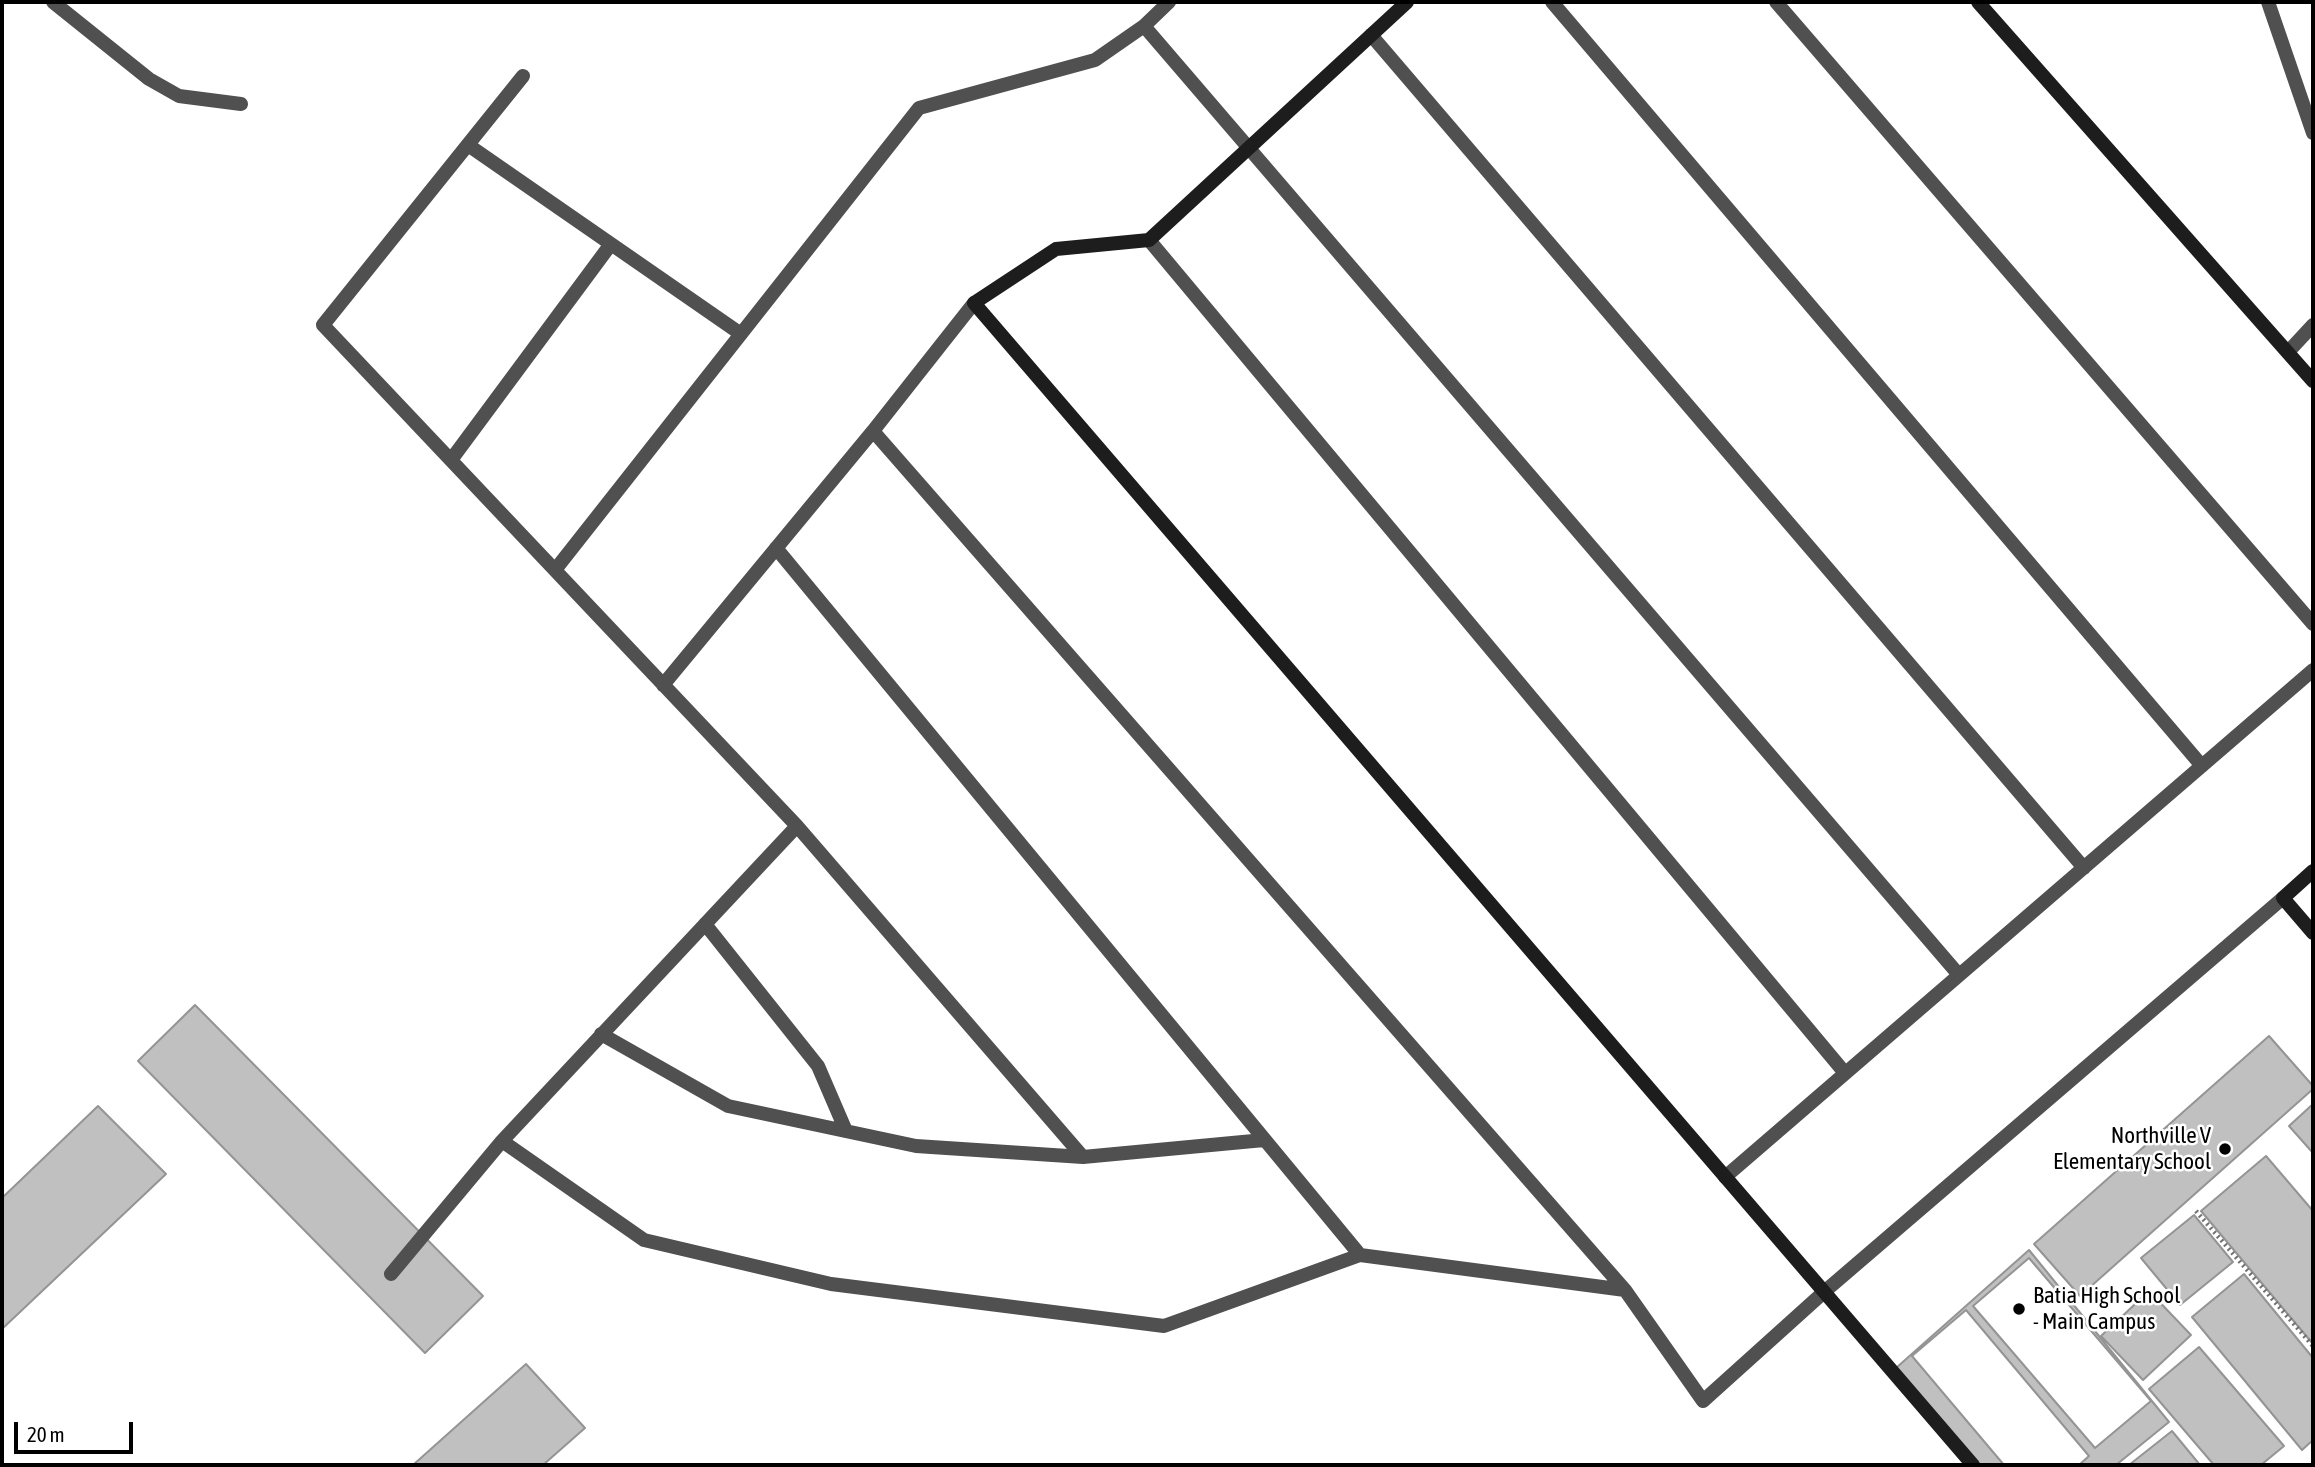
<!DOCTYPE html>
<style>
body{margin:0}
#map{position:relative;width:2315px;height:1467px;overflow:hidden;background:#fff;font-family:"Asap Condensed",sans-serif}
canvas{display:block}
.frame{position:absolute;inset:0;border:4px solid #000;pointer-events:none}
.scale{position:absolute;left:14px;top:1422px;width:119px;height:32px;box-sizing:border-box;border:4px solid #000;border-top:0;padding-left:9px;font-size:21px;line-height:24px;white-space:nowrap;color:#000;-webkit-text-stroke:5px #fff;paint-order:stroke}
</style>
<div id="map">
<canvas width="2315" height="1467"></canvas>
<div class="frame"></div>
<div class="scale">20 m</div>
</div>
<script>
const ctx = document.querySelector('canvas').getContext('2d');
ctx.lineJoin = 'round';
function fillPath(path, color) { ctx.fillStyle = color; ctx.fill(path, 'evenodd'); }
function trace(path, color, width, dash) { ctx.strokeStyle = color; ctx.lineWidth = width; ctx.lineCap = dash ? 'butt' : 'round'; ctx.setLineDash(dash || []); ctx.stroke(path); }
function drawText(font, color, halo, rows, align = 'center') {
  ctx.font = font + ' "Asap Condensed",sans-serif'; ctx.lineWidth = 5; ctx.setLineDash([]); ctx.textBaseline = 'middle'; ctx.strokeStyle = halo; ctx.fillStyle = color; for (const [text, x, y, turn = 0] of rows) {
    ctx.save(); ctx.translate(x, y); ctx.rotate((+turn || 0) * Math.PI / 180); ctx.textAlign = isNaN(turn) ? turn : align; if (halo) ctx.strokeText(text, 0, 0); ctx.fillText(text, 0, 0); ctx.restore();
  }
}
const building = new Path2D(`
 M195 1005 483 1296 425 1353 138 1061Z
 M2269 1036 2313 1086V1089L2080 1296 2034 1244Z
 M2313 1104V1153L2289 1126Z
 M98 1106 166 1174 2 1329V1198Z
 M2266 1156 2313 1211V1344L2201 1211Z
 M2194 1215 2233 1262 2180 1305 2141 1258Z
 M2029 1250 2169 1422 2116 1465H1976L1896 1368Z
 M2029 1258 2151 1401 2095 1448 1973 1306Z
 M2244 1274 2313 1358V1440L2302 1450 2192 1317Z
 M2149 1291 2191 1335 2143 1380 2101 1336Z
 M1966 1310 2089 1456 2079 1465H2004L1912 1356Z
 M2199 1347 2284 1446 2261 1465H2214L2149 1389Z
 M526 1364 585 1428 543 1465H413Z
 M2172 1431 2200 1465H2129Z`);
fillPath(building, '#c0c0c0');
trace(building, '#949494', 2);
trace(new Path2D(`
 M2196 1211 2313 1346`), '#727272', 4.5, [2, 3.5]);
trace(new Path2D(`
 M53 2 149 79 179 96 241 104
 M1552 2 2202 766
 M1776 2 2313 624
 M2268 2 2313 133
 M1144 26 1959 975
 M1371 35 2084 868
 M523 76 323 325 797 826 1083 1157
 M468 145 741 334
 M1149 240 1845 1073
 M2288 352 2313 325
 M873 431 1625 1290
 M451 460 611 244
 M776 548 1360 1255
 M555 570 919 108 1095 60 1144 26 1169 2
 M663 685 873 431 974 303
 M705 924 818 1066 846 1131
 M601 1034 728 1106 916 1146 1083 1157 1264 1140
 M502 1141 644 1240 831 1284 1164 1326 1360 1255 1625 1290 1703 1401 1824 1292 2283 898
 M1725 1177 2313 670
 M391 1274 502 1141 797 826`), '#505050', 14);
trace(new Path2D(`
 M1407 2 1149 240 1056 249 974 303 1973 1465
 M1978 2 2313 381
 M2313 871 2283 898 2313 933`), '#1d1d1d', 14);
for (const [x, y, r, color] of [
 [2225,1149,7,"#000"],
 [2019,1309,7,"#000"]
]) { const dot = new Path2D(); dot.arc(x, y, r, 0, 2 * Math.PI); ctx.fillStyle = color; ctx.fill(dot); trace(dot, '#fff', 2.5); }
drawText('23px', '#000', '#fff', [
 ["Northville V",2211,1136],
 ["Elementary School",2211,1162],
 ["Batia High School",2033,1296,"left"],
 ["- Main Campus",2033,1322,"left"]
], 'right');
</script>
